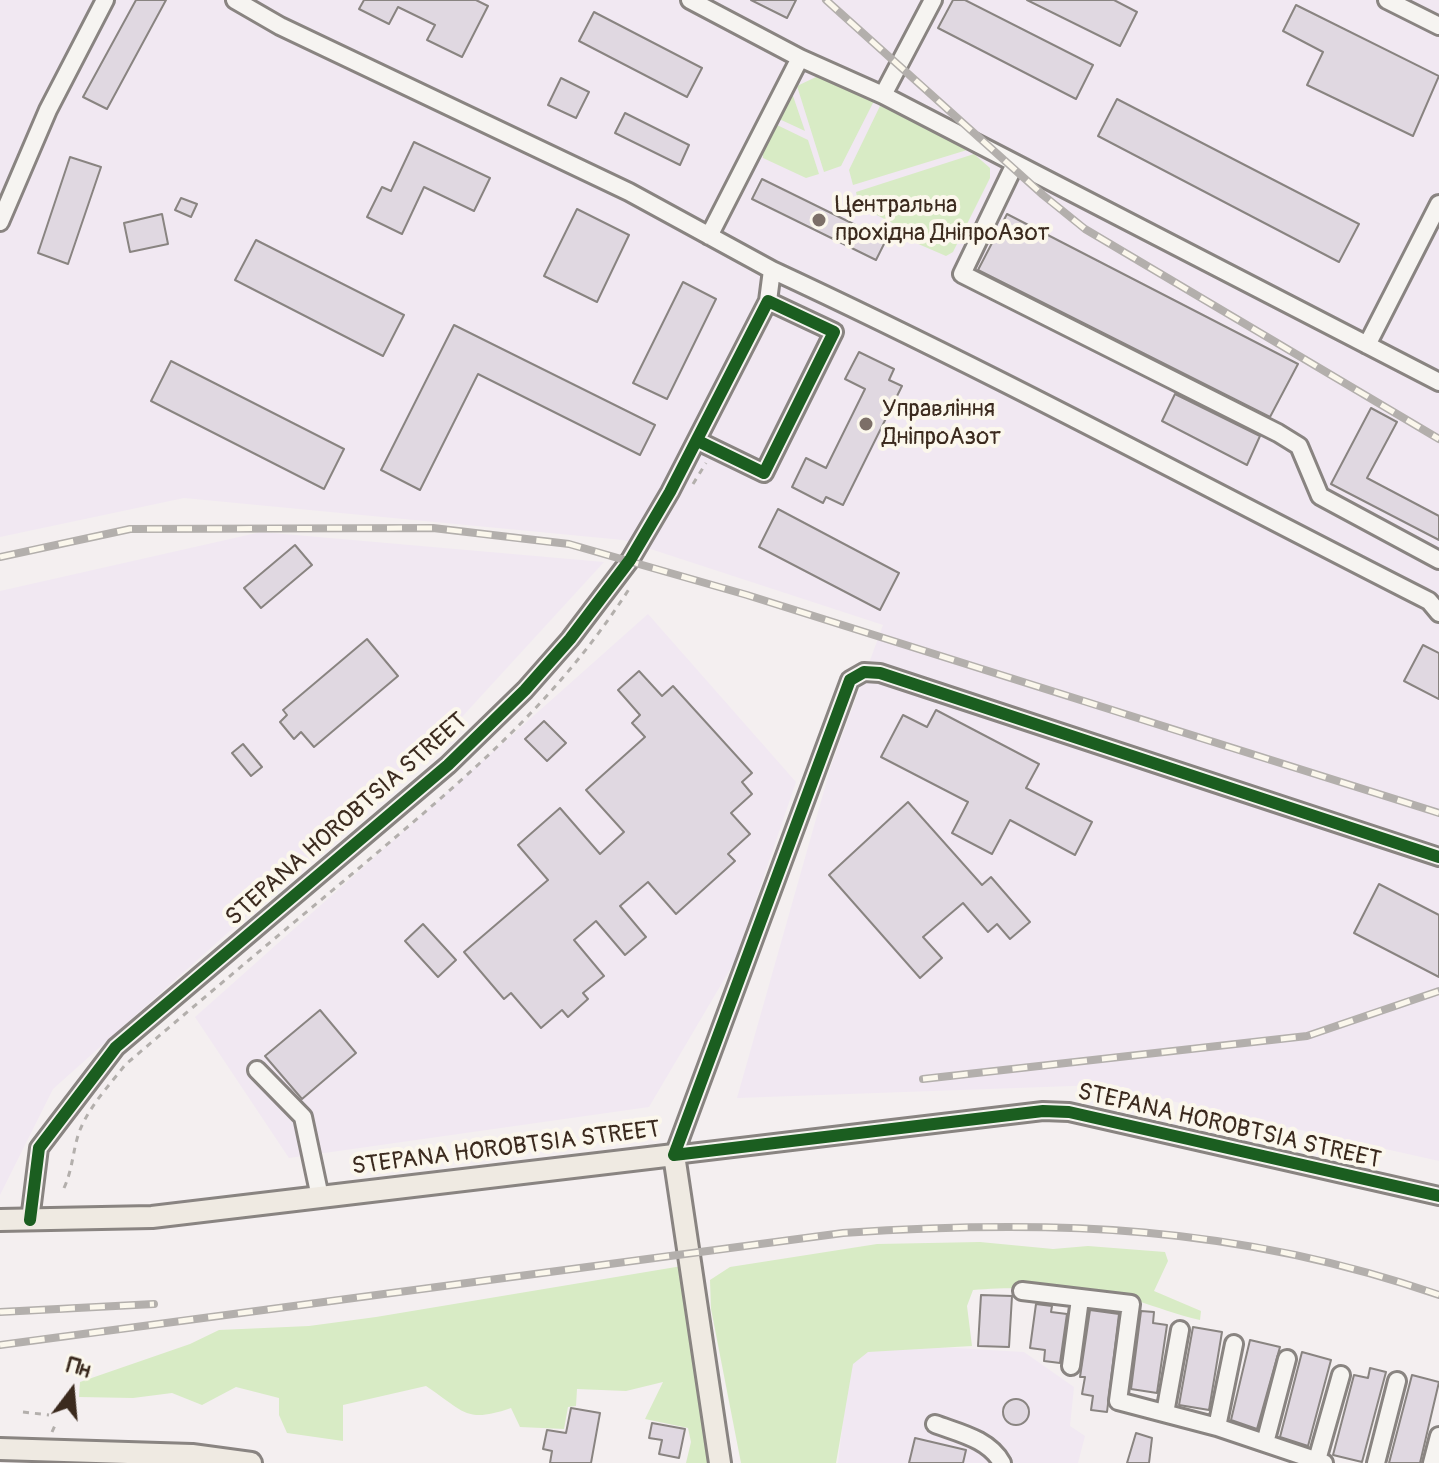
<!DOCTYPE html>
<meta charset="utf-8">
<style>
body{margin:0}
#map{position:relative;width:1439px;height:1463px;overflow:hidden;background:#f4eff0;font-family:Pangolin,sans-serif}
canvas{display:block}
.north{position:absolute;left:32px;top:1351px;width:80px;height:80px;-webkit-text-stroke:6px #fbf7ec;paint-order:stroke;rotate:16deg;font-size:22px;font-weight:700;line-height:32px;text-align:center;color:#3b2a1e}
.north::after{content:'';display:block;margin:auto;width:28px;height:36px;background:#3b2a1e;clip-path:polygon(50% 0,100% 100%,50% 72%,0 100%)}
</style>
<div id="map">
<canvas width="1439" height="1463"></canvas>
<div class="north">Пн</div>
</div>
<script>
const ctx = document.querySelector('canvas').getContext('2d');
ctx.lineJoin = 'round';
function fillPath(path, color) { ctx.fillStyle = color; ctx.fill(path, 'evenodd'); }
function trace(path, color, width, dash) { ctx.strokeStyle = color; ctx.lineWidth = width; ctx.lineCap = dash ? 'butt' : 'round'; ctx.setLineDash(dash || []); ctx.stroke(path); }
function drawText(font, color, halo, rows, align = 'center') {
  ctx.font = font + ' Pangolin,sans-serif'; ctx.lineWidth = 8; ctx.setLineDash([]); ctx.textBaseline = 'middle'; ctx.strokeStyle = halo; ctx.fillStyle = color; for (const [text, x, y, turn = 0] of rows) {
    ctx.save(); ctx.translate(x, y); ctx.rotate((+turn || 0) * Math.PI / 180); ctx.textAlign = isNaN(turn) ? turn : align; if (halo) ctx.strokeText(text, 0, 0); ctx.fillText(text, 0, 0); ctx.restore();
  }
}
fillPath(new Path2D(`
 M0 0H1439V1161L1100 1085 737 1098 831 766 883 625 623 540 184 498 0 537Z
 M261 532 604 562 428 754 53 1089 0 1195V591Z
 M648 614 796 782 735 961 649 1107 289 1158 195 1017Z
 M852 1342 1024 1352 1074 1387 1070 1426 1085 1436 1078 1463H838Z`), '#f1e8f2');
fillPath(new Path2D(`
 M816 77H827L874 101 841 166 824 172 797 86Z
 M792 93 805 131 777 118Z
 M880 106 893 110 967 150 853 185 849 170Z
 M775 124 808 140 819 174 806 178 763 158 762 149Z
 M974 154 990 168V178L953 252 946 256 916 243V235L859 206 856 192Z
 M980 1242 1053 1249 1088 1246 1165 1252 1168 1261 1154 1291 1201 1311 1200 1320C1177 1315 1157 1307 1135 1300 1090 1287 1019 1286 973 1290L967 1306 972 1346 868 1352 853 1364 836 1463H741L711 1309 710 1280 730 1267 877 1244Z
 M682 1266 713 1463H686L691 1442 688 1428 645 1419 663 1382 626 1391 577 1389 576 1406 568 1407 564 1429 520 1427 511 1408C465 1424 464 1411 426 1386L343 1405V1441L287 1433 279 1415V1398L236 1387 202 1405 172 1393 133 1398 79 1397 80 1382 190 1344 219 1330 309 1326 376 1317Z`), '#d8ebc5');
const building = new Path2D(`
 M136 0H166L107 109 83 97Z
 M364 0H476L488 6 462 57 427 40 435 25 398 7 389 24 359 9Z
 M751 0H796L787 18Z
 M953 0H965L1093 65 1076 99 938 28Z
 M1027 0H1114L1137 12 1120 46Z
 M1296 5 1439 76 1413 136 1307 85 1323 52 1283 31Z
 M594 12 702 68 687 97 579 41Z
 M561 78 589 92 576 118 548 105Z
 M1117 99 1359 224 1339 262 1098 136Z
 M625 113 689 145 680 165 615 133Z
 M414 142 490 178 474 211 424 187 402 234 367 217 382 187 391 191Z
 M70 157 101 167 68 264 38 253Z
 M762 179 886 240 876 260 752 199Z
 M181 198 197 204 191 217 175 210Z
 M577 209 629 235 597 302 544 276Z
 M162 214 168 244 130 252 124 223Z
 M1007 214 1298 364 1270 417 978 270Z
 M256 240 404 315 383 356 235 280Z
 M683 282 716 299 667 399 633 383Z
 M454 325 655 425 640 455 478 374 420 490 381 470Z
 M859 352 894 369 889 380 902 386 843 505 826 497 823 503 792 487 806 458 826 468 865 389 845 379Z
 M171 361 344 449 324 489 151 401Z
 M1175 394 1260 436 1247 465 1162 421Z
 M1371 408 1397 422 1367 478 1439 516V540L1331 484Z
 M778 509 899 573 880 610 759 547Z
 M295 545 312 565 261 608 244 588Z
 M367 639 398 676 314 747 301 732 294 739 280 722 287 715 283 710Z
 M1423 645 1439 653V699L1404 681Z
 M639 671 662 696 673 686 752 773 742 782 752 794 731 813 750 834 728 854 735 861 676 914 648 882 620 906 646 937 625 955 596 921 574 940 604 976 583 993 588 999 568 1017 562 1010 541 1028 511 993 504 999 464 952 548 880 518 845 560 808 600 854 624 832 586 790 645 737 632 723 640 715 618 690Z
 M936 710 1039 764 1026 788 1092 822 1075 855 1010 820 992 854 952 833 968 802 881 757 903 715 927 727Z
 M544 721 566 743 547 761 525 739Z
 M243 744 262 767 251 776 232 753Z
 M908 802 982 885 991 877 1030 922 1010 939 997 924 988 932 963 903 923 937 942 958 920 978 829 875Z
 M1379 884 1439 915V977L1354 933Z
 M423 924 456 960 438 977 405 941Z
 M320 1010 356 1053 302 1099 265 1056Z
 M981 1295 1012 1296 1009 1347 978 1346Z
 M1036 1304 1052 1306 1051 1312 1067 1314 1060 1363 1044 1361 1045 1350 1030 1348Z
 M1090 1310 1119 1314 1107 1412 1091 1410 1093 1396 1082 1394 1085 1377H1080Z
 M1141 1311 1154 1312 1153 1323 1167 1325 1157 1393 1131 1389Z
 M1193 1327 1222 1332 1209 1410 1179 1405Z
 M1250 1340 1280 1347 1257 1429 1231 1420Z
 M1302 1352 1331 1360 1308 1446 1280 1437Z
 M1370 1368 1386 1372 1362 1462 1333 1455 1354 1375 1368 1378Z
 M1412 1375 1439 1382 1420 1463H1389Z
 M1003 1412a13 13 0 1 1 26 0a13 13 0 1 1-26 0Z
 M571 1408 600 1413 591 1463H550L552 1451 543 1449 547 1430 566 1433Z
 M652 1423 685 1429 679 1458 659 1454 662 1440 649 1438Z
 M1136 1433 1152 1438 1149 1463H1127Z
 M915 1438 966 1450 963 1463H909Z`);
fillPath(building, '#e0d8e1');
trace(building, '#898481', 2);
const minor = new Path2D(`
 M235 0 280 26 629 192 772 270 768 301
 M690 0 800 58
 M1387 0 1439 26
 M883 95 933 0
 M1015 164 962 274 1278 433 1299 446 1320 496 1439 560
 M0 222 48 110 105 0
 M709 236 800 58 883 95 1439 382
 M772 270C994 373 1210 490 1429 601L1439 613
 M1367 345 1439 204
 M1439 857 880 673 864 672 850 680 674 1155 1043 1111 1069 1112 1439 1196
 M257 1070 303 1117 320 1197
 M30 1220 39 1148 116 1047 448 765 525 690 570 639 630 560 670 492 768 301 834 332 764 473 698 441
 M1022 1291 1131 1304 1118 1401 1217 1427 1324 1463
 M1071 1366 1080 1299
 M1165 1413 1180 1330
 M935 1424C959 1433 989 1439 1002 1463
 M1217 1427 1234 1344
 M1265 1443 1287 1359
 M1317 1460 1341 1375
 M1376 1463 1397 1381
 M1432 1463 1439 1436`);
const major = new Path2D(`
 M0 1220 152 1217 674 1155 720 1463
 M0 1449 192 1455 251 1463`);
trace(minor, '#898481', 22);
trace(major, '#898481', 26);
trace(new Path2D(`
 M693 484 706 463
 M64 1188C72 1170 72 1158 77 1139 84 1112 108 1087 125 1065 202 999 280 934 358 869 464 779 555 705 631 586
 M23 1412 49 1415
 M52 1432 56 1423`), '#b3afac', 3, [6, 6]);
trace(minor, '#f6f4f1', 16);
trace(major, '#efeae2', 20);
const rail = new Path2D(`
 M826 0 1043 195 1085 229 1439 439
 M0 557 130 529 433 528 569 544 747 595 1439 813
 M923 1079 1307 1036 1439 991
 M0 1312 154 1304
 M0 1345 843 1233C1055 1219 1236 1225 1439 1295`);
trace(rail, '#b3afac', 8);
trace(rail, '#fbf7ec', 5, [15]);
trace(new Path2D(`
 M1439 857 880 673 864 672 850 680 674 1155 1043 1111 1069 1112 1439 1196
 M30 1220 39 1148 116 1047 448 765 525 690 570 639 630 560 670 492 768 301 834 332 764 473 698 441`), '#1b5e20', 12);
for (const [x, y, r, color] of [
 [819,220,8,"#7c6f68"],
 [866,424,8,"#7c6f68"]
]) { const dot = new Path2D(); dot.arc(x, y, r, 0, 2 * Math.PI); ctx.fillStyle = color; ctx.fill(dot); trace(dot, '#fbf7ec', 3); }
drawText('24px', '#3b2a1e', '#fbf7ec', [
 ["Центральна",835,206],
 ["прохідна ДніпроАзот",835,234],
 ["Управління",882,410],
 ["ДніпроАзот",882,438]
], 'left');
drawText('24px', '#3b2a1e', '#fbf7ec', [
 ["STEPANA HOROBTSIA STREET",347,820,-41],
 ["STEPANA HOROBTSIA STREET",1229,1127,13],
 ["STEPANA HOROBTSIA STREET",506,1149,-7]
]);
</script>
